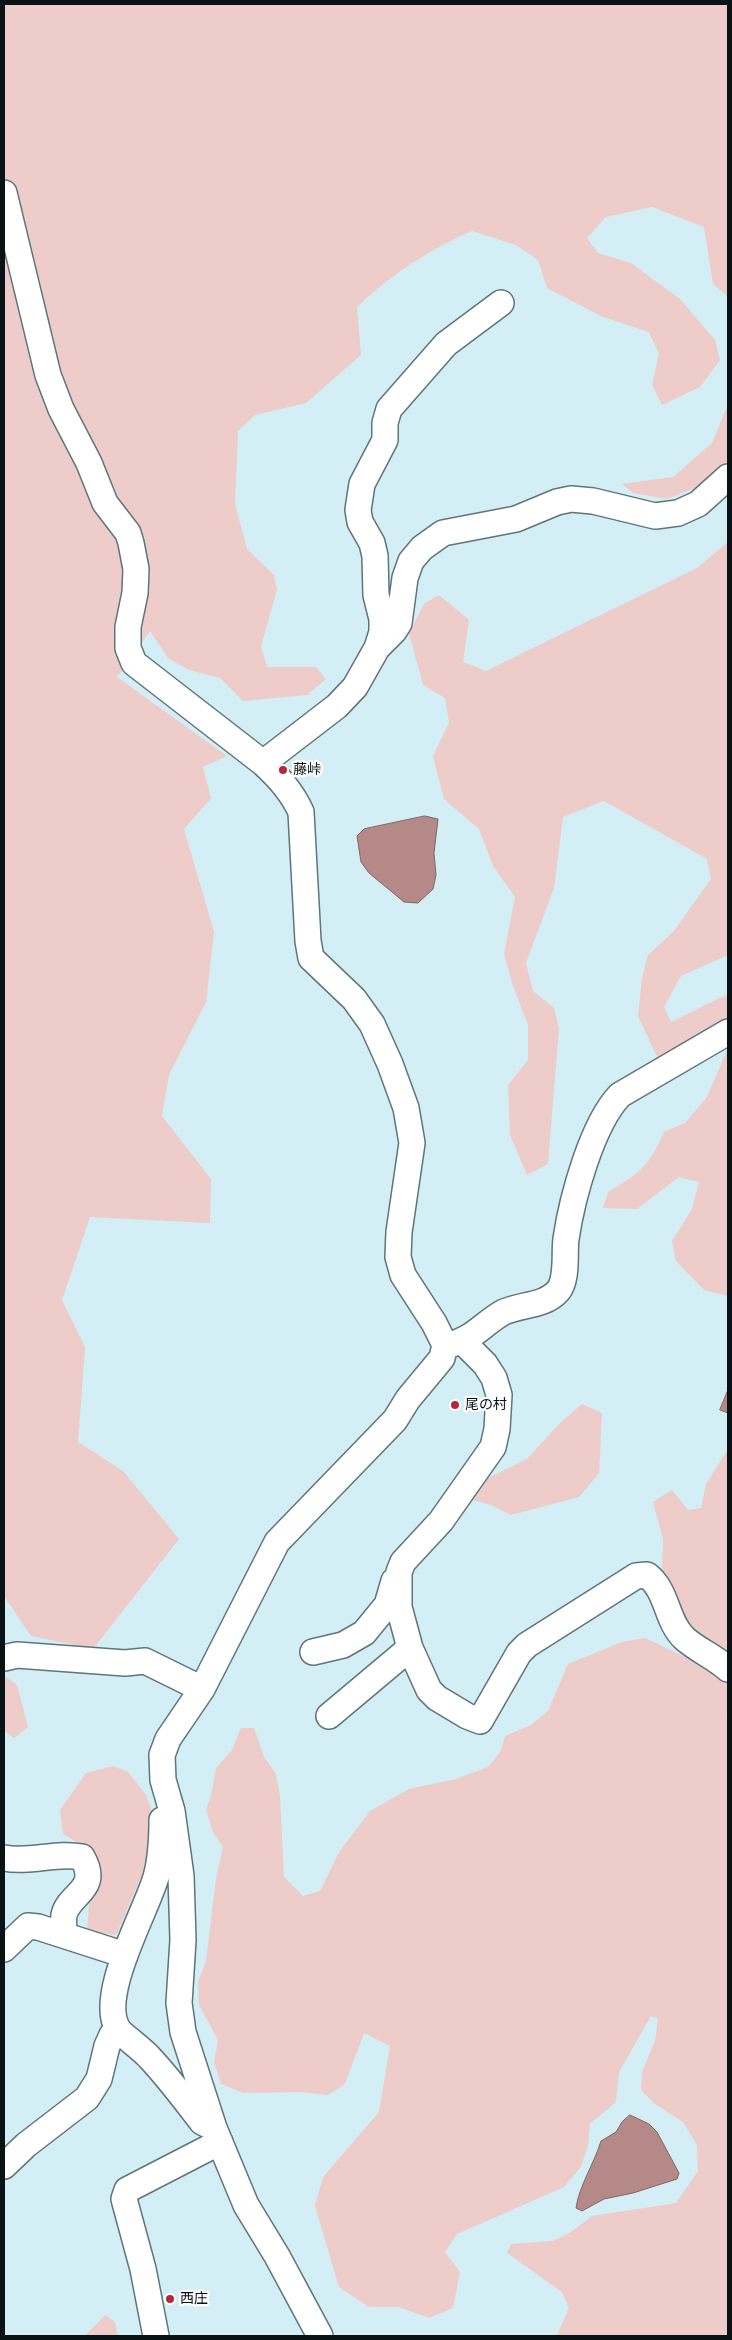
<!DOCTYPE html>
<meta charset="utf-8">
<style>
body{margin:0}
#map{position:relative;width:732px;height:2340px;overflow:hidden;background:#d3eef4;font-family:"Space Grotesk",sans-serif}
canvas{display:block}
.frame{position:absolute;inset:0;border:5px solid #091214;pointer-events:none}
</style>
<div id="map">
<canvas width="732" height="2340"></canvas>
<div class="frame"></div>
</div>
<script>
const ctx = document.querySelector('canvas').getContext('2d');
ctx.lineJoin = 'round';
function fillPath(path, color) { ctx.fillStyle = color; ctx.fill(path, 'evenodd'); }
function trace(path, color, width, dash) { ctx.strokeStyle = color; ctx.lineWidth = width; ctx.lineCap = dash ? 'butt' : 'round'; ctx.setLineDash(dash || []); ctx.stroke(path); }
function drawText(font, color, halo, rows, align = 'center') {
  ctx.font = font + ' "Space Grotesk","Noto Sans JP",sans-serif'; ctx.lineWidth = 4.5; ctx.setLineDash([]); ctx.textBaseline = 'middle'; ctx.strokeStyle = halo; ctx.fillStyle = color; for (const [text, x, y, turn = 0] of rows) {
    ctx.save(); ctx.translate(x, y); ctx.rotate((+turn || 0) * Math.PI / 180); ctx.textAlign = isNaN(turn) ? turn : align; if (halo) ctx.strokeText(text, 0, 0); ctx.fillText(text, 0, 0); ctx.restore();
  }
}
fillPath(new Path2D(`
 M4 4H728V297L713 284 704 227 652 207 606 217 587 238 598 253 631 263 680 299 715 340 720 360 700 387 662 405 652 385 659 354 649 332 601 316 547 288 538 260 516 245 472 231C430 249 390 275 357 307L361 355 306 403 255 415 238 431 235 504 247 549 274 575 277 590 261 646 267 667H316L326 679 307 695 243 701 220 678 189 670 168 658 150 631 117 677 227 756 203 767 211 798 184 829 214 932 206 1002 169 1075 162 1116 211 1179 210 1223 90 1217 62 1300 85 1347 78 1442 123 1471 179 1539 93 1649 31 1636 4 1596Z
 M728 404V475L667 499 633 493 622 484 673 477 712 443Z
 M728 542V955L681 976 664 1007 671 1022 728 994V1021L658 1059 638 1016 642 978 648 955 674 931 711 879 707 859 604 801 563 817 554 888 526 963 533 991 554 1008 559 1028 548 1164 527 1175 510 1135 508 1085 528 1060V1025L514 989 504 954 515 897 493 866 479 829 444 799 433 756 449 723 445 698 423 685 409 633 424 604 439 595 469 620 463 662 486 671 697 568Z
 M728 1048V1296L704 1290 676 1261 672 1241 692 1209 699 1182 679 1177 637 1209 603 1208 608 1192C641 1172 648 1168 664 1132L685 1123 707 1097Z
 M582 1404 602 1413 599 1473 579 1497 511 1515 491 1505 472 1500 486 1479 527 1459 559 1424Z
 M728 1449V1713L726 1715 728 1717V2336H554L558 2333 569 2308 562 2292 507 2253 511 2244 553 2241 571 2232 592 2216 676 2203 698 2171 697 2145 683 2122 655 2104 641 2090 642 2072 655 2041 658 2019 651 2016 619 2072 616 2102 590 2124 588 2145 581 2167 564 2187 457 2234 445 2252 460 2272 453 2308 429 2318 399 2307H369L339 2287 315 2206 323 2177 379 2112 390 2046 364 2033 345 2084 328 2095 301 2092 243 2093 221 2084 214 2062 218 2040 199 2005 198 1982 206 1961 216 1879 223 1847 213 1832 206 1810 211 1796 216 1768 232 1750 241 1728H254L264 1757 276 1774 280 1796 284 1877 303 1896 320 1891 339 1852 370 1811 409 1789 456 1779 488 1767 501 1751 505 1736 531 1725 548 1711 568 1664 622 1642 645 1638 685 1657 686 1634 674 1611 662 1569 663 1539 653 1502 672 1490 688 1510 701 1508 706 1484Z
 M4 1676 17 1685 28 1727 14 1738 4 1731Z
 M113 1766 128 1772 146 1795 155 1820 142 1875 116 1935 87 1931 93 1852 63 1834 60 1810 86 1773Z
 M105 2315 115 2322 118 2336H85Z`), '#eeccca');
const water = new Path2D(`
 M425 816 438 819 434 853 436 875 433 889 418 903 404 902 369 873 361 862 357 836 364 829Z
 M728 1390V1413L720 1410Z
 M630 2115 649 2124 657 2132 679 2173 677 2179 633 2193 604 2199 582 2211 576 2208C579 2186 594 2164 601 2141L616 2132 622 2122Z`);
fillPath(water, '#b58988');
trace(water, '#816565', 1);
const minor = new Path2D(`
 M4 193 48 375 61 409 89 463 105 503 128 533 131 543 136 569 135 593 128 627V648L134 663 263 763C279 778 292 792 301 812L308 941 311 958 354 999 372 1024 390 1064 406 1108 412 1143 399 1232 398 1257 403 1275 434 1323 445 1345 442 1358 408 1399 395 1420 277 1542 202 1689 168 1739 162 1755 163 1780 172 1811 181 1876 183 1940 179 2003 183 2032 214 2128 246 2205 277 2256 320 2336
 M377 648 382 632V619L376 595 375 556 372 543 360 522 358 510 362 484 385 440V423L389 409 446 344 501 303
 M263 763 337 706 355 687 377 648 394 631 399 623 405 578 411 561 422 548 443 533 516 519 557 502 571 499 593 501 655 516 678 513 698 504 728 477
 M463 1342 485 1364 494 1378 499 1395 497 1429 493 1447 441 1521 403 1562 399 1572V1607L410 1648 429 1690 437 1698 467 1716 480 1721 519 1653 527 1645 636 1576 647 1575C668 1591 666 1621 684 1638 697 1650 715 1657 728 1669
 M447 1345C470 1342 483 1324 502 1313 519 1304 544 1307 558 1291 568 1279 564 1253 566 1239 572 1198 592 1124 620 1095L728 1032
 M313 1652 343 1645 364 1633 387 1605 394 1581
 M4 1658 17 1655 125 1663 145 1661 202 1689
 M329 1716 410 1648
 M162 1820C162 1840 161 1859 156 1877 146 1912 97 1996 118 2029 121 2034 143 2050 149 2057 168 2077 185 2100 202 2122L212 2127
 M4 1858C30 1863 56 1852 82 1857 101 1890 69 1893 64 1915 63 1921 64 1929 64 1935
 M4 1949 28 1926 38 1927 125 1955
 M4 2166 26 2145 87 2098 99 2079 107 2046 112 2035 118 2031
 M156 2336 143 2269 124 2199 127 2190 220 2142`);
trace(minor, '#5d757b', 28);
trace(minor, '#fff', 25);
for (const [x, y, r, color] of [
 [283,770,5,"#b82737"],
 [455,1405,5,"#b82737"],
 [170,2299,5,"#b82737"]
]) { const dot = new Path2D(); dot.arc(x, y, r, 0, 2 * Math.PI); ctx.fillStyle = color; ctx.fill(dot); trace(dot, '#fff', 2); }
drawText('14px', '#091214', '#fff', [
 ["藤峠",293,770],
 ["尾の村",465,1405],
 ["西庄",180,2299]
], 'left');
</script>
